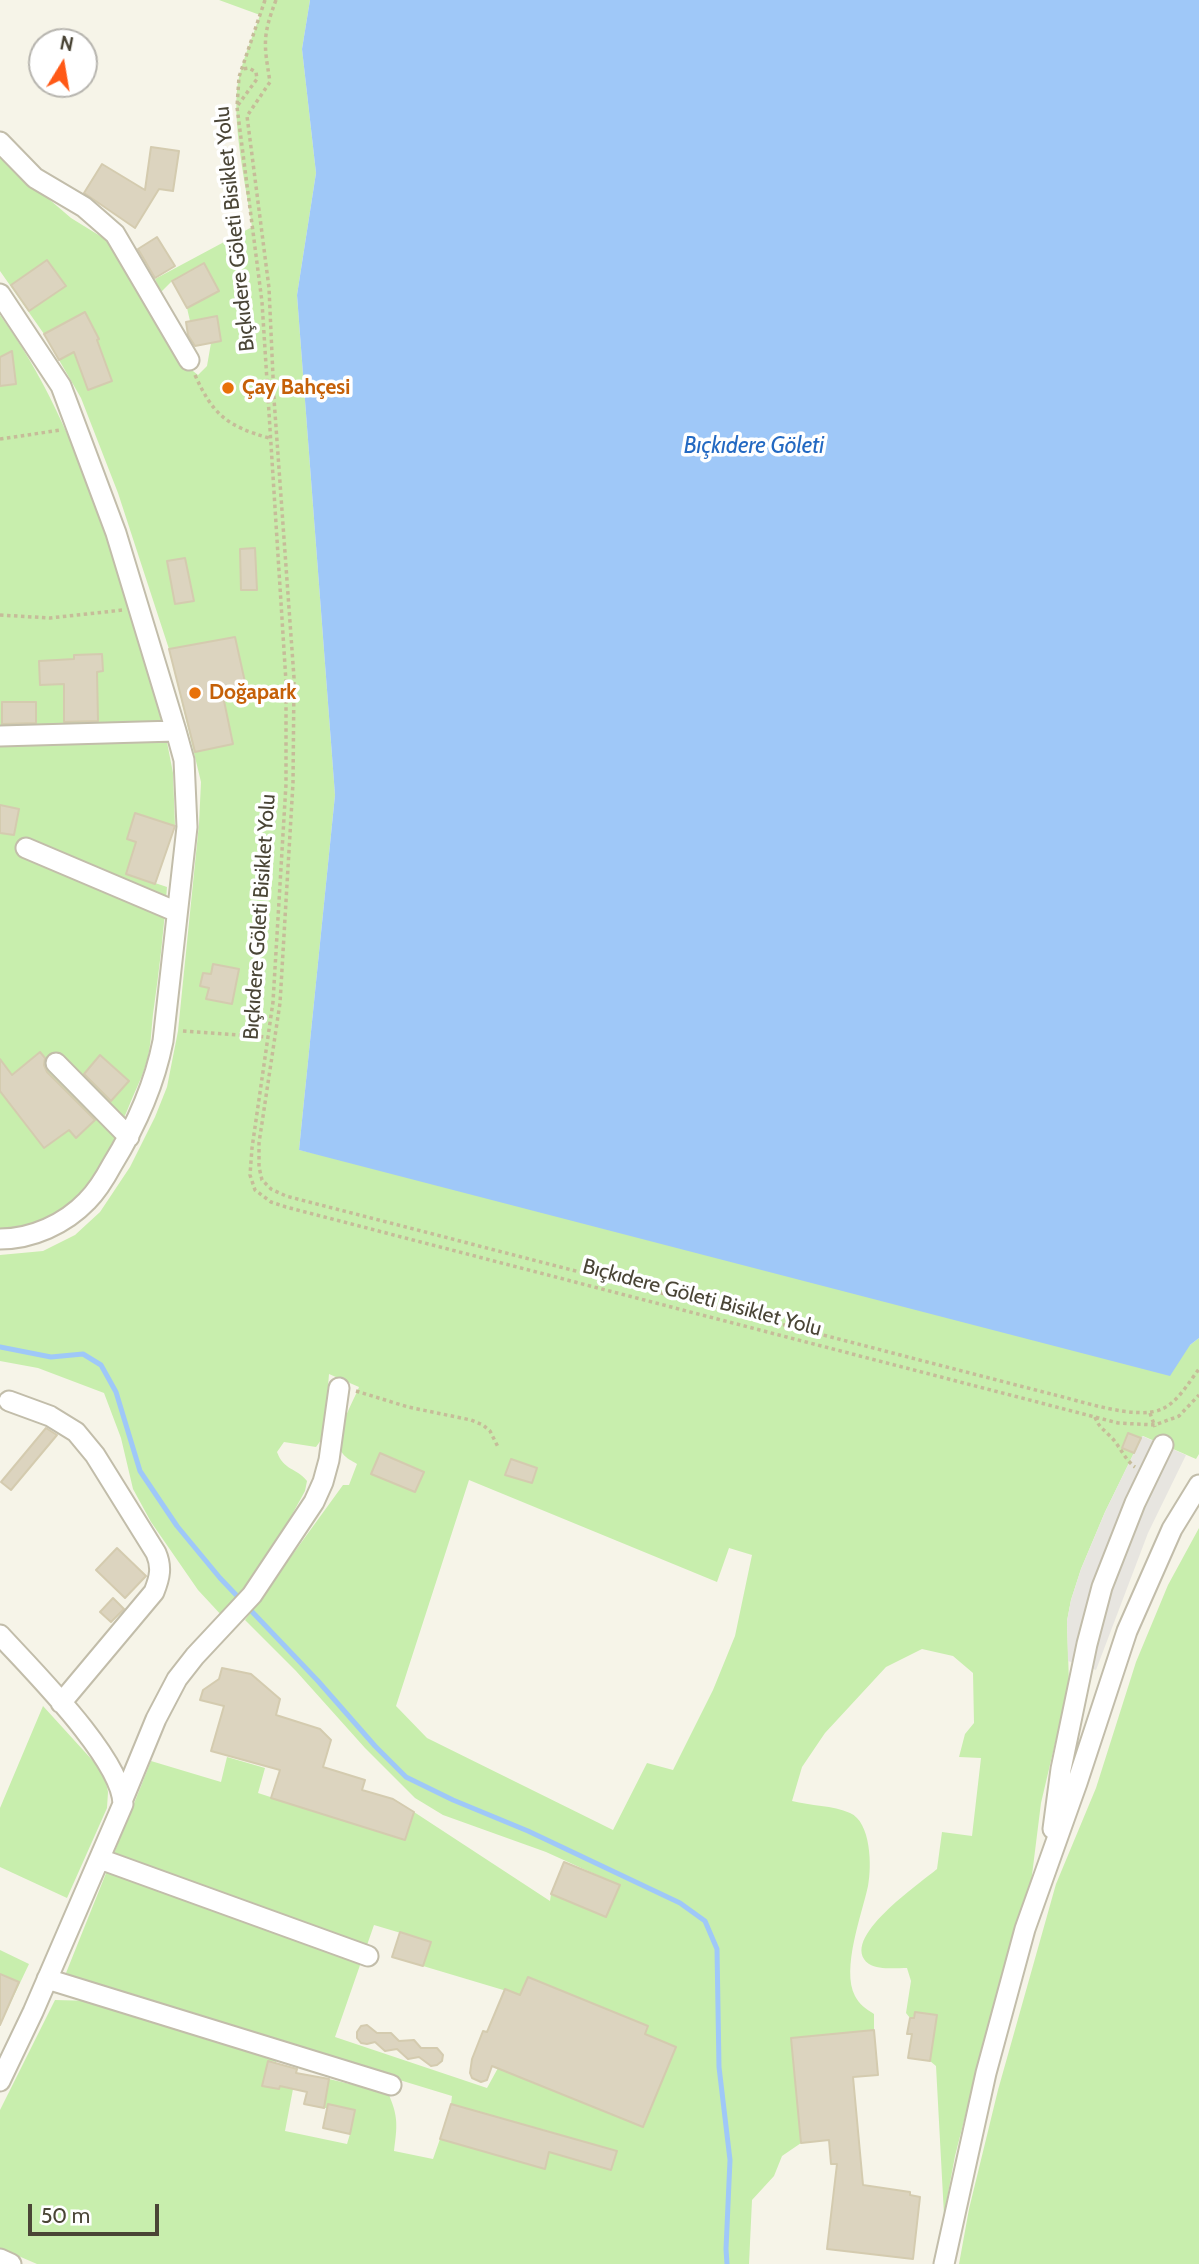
<!DOCTYPE html>
<meta charset="utf-8">
<style>
body{margin:0}
#map{position:relative;width:1199px;height:2264px;overflow:hidden;background:#f6f4e8;font-family:Cabin,sans-serif}
canvas{display:block}
.north{position:absolute;left:28px;top:28px;width:70px;height:70px;box-sizing:border-box;background:#fff;border:2px solid #b7b5af;border-radius:50%;rotate:11deg;font-size:19px;font-weight:700;line-height:28px;text-align:center;color:#4a4536}
.north::after{content:'';display:block;margin:auto;width:24px;height:32px;background:#ff5916;clip-path:polygon(50% 0,100% 100%,50% 72%,0 100%)}
.scale{position:absolute;left:28px;top:2204px;width:131px;height:32px;box-sizing:border-box;border:4px solid #4a4536;border-top:0;padding-left:9px;font-size:21px;line-height:24px;white-space:nowrap;color:#4a4536;-webkit-text-stroke:5px #fff;paint-order:stroke}
</style>
<div id="map">
<canvas width="1199" height="2264"></canvas>
<div class="north">N</div>
<div class="scale">50 m</div>
</div>
<script>
const ctx = document.querySelector('canvas').getContext('2d');
ctx.lineJoin = 'round';
function fillPath(path, color) { ctx.fillStyle = color; ctx.fill(path, 'evenodd'); }
function trace(path, color, width, dash) { ctx.strokeStyle = color; ctx.lineWidth = width; ctx.lineCap = dash ? 'butt' : 'round'; ctx.setLineDash(dash || []); ctx.stroke(path); }
function drawText(font, color, halo, rows, align = 'center') {
  ctx.font = font + ' Cabin,sans-serif'; ctx.lineWidth = 7; ctx.setLineDash([]); ctx.textBaseline = 'middle'; ctx.strokeStyle = halo; ctx.fillStyle = color; for (const [text, x, y, turn = 0] of rows) {
    ctx.save(); ctx.translate(x, y); ctx.rotate((+turn || 0) * Math.PI / 180); ctx.textAlign = isNaN(turn) ? turn : align; if (halo) ctx.strokeText(text, 0, 0); ctx.fillText(text, 0, 0); ctx.restore();
  }
}
fillPath(new Path2D(`
 M219 0H310L302 49 316 173 297 295 335 795 299 1150 1190 1345 1199 1338V1454L1196 1459 1143 1436 1141 1438 1128 1434 1122 1448 1134 1453 1105 1512 1081 1569 1071 1600 1067 1621 1069 1684 1041 1803 1030 1891 1001 1982 978 2066 955 2156 944 2215 936 2066 930 2061 937 2016 915 2012 913 2018H910L906 2013 911 1981 907 1968C896 1968 879 1970 869 1964 836 1940 922 1882 937 1869L942 1832 972 1836 981 1758 959 1757 965 1734 974 1723 973 1673 953 1656 922 1649 886 1667 825 1733 802 1767 792 1801C810 1806 833 1805 850 1813 871 1822 872 1866 868 1886 862 1914 841 1969 855 1996 859 2004 866 2009 874 2014V2030L791 2038 801 2143 782 2156 774 2176 752 2200 749 2264H37L0 2248V2110L55 2000 93 2001 276 2058V2062L268 2061 263 2086 279 2089 280 2086 293 2089 285 2131 347 2144 350 2134 328 2105 327 2108H324L329 2079 388 2093C399 2117 397 2127 394 2151L433 2159 440 2139 545 2168 555 2133 451 2104 452 2096 101 1989 66 1973 151 1761 221 1782 227 1757 265 1768 258 1793 404 1840 414 1812 550 1901 551 1894 606 1917 619 1885 546 1852 443 1815 415 1798 365 1748 296 1671 245 1620 343 1485H349L357 1464C352 1461 346 1458 343 1454 330 1439 354 1401 359 1387L329 1374 324 1436 316 1447 284 1442 277 1452C284 1471 296 1467 307 1481L305 1491 265 1564 224 1618 198 1590 151 1522 133 1489 121 1438 104 1393 38 1368 0 1361V1255L43 1251 75 1235 100 1212 130 1167 155 1117 167 1087 178 1031 199 824 201 782 169 649 118 493 81 398 44 334 0 271V150L43 194 71 218 105 239 124 259 183 363 198 375 207 366 211 343 221 341 217 316 190 321 187 308 219 290 204 264 172 281 161 292 155 279 252 227C246 186 230 116 239 77 244 56 253 36 260 15ZM469 1480 717 1582 729 1548 752 1555 735 1636 713 1690 673 1770 647 1763 613 1830 427 1738 396 1706ZM374 1925 431 1942 423 1966 520 1995 528 1977 648 2026 645 2034 676 2047 644 2126 498 2068 487 2088 335 2037Z
 M0 315C86 433 121 587 163 725L0 731Z
 M166 737 173 773 175 826 155 883 167 887C164 930 159 972 153 1014 151 1031 151 1051 145 1067 141 1080 134 1093 129 1106 104 1166 73 1228 0 1229V741Z
 M1199 1528V2264H959L969 2209 998 2090 1056 1884 1096 1788 1136 1662 1168 1585Z
 M43 1706 104 1773 108 1792 107 1808 67 1898 0 1867V1808Z
 M0 1950 29 1964 0 2025Z`), '#c8eead');
fillPath(new Path2D(`
 M1142 1436 1186 1455 1148 1533 1096 1670 1068 1661 1067 1621 1071 1600 1081 1569 1105 1512Z`), '#e7e5e0');
fillPath(new Path2D(`
 M310 0H1199V1338L1190 1345 1170 1376 299 1150 335 795 297 295 316 173 302 49Z`), '#9fc8f8');
trace(new Path2D(`
 M0 1347 51 1357 83 1354 101 1365 116 1392 140 1471 177 1526 220 1578 318 1681 375 1746 406 1777 453 1800 528 1831 680 1903 705 1921 717 1949 719 2067 730 2160 726 2249 727 2264`), '#9fc8f8', 5);
const building = new Path2D(`
 M151 147 179 151 173 191 159 189 135 228 84 193 102 164 145 190Z
 M157 237 175 266 155 278 138 249Z
 M47 260 66 286 29 311 11 285Z
 M204 263 219 291 187 308 172 281Z
 M85 312 99 339 97 340 112 381 88 390 74 352 59 360 44 334Z
 M217 316 221 341 195 346 188 335 186 322Z
 M12 351 16 384 0 386V357Z
 M255 548 257 590H241L240 549Z
 M185 558 194 601 175 604 167 561Z
 M235 637 247 691 223 696 233 744 195 752 169 649Z
 M102 654 103 671 97 672 98 721 64 722V684L40 685 39 661 74 659V655Z
 M2 702H36V723L2 724Z
 M0 805 19 809 14 835 0 833Z
 M135 813 175 826 155 884 126 874 136 842 127 839Z
 M213 964 239 969 232 1004 206 999 209 988 200 986 203 973 211 974Z
 M40 1052 45 1058 44 1065 47 1072 95 1120 76 1138 69 1130 44 1148 0 1091V1059L12 1075Z
 M100 1055 129 1081 111 1101 84 1074Z
 M46 1428 57 1435 11 1490 1 1482Z
 M1128 1433 1141 1438 1134 1453 1122 1448Z
 M380 1453 424 1472 415 1492 371 1474Z
 M511 1459 537 1468 532 1483 505 1475Z
 M117 1548 146 1576 125 1598 96 1570Z
 M113 1598 124 1609 111 1622 100 1612Z
 M222 1668 251 1674 280 1699 276 1715 320 1729 331 1740 323 1767 365 1780 362 1790 393 1799 414 1812 405 1840 271 1798 280 1770 211 1751 224 1706 200 1700 203 1690 219 1679Z
 M564 1862 620 1885 606 1917 551 1894Z
 M400 1932 431 1942 423 1966 392 1957Z
 M0 1974 19 1982 0 2025Z
 M528 1977 648 2026 645 2034 676 2047 643 2127 492 2066 487 2080 481 2082 472 2078 470 2073 472 2059 483 2031 487 2032 505 1989 520 1995Z
 M915 2012 937 2015 930 2061 908 2058 912 2034H907L910 2018H914Z
 M367 2025 377 2033H391L399 2041 414 2040 421 2048H437L443 2055 442 2061 437 2065 431 2066 419 2057 408 2059 397 2049 385 2051 375 2042 367 2044 361 2043 357 2038V2032L361 2026Z
 M874 2030 878 2075 853 2077 863 2185 910 2192V2195L920 2197 913 2259 827 2249 837 2164H831L829 2140 801 2143 791 2038Z
 M268 2061 297 2069 296 2073 329 2079 324 2108 304 2104 307 2092 280 2086 279 2089 262 2086Z
 M328 2104 355 2110 350 2134 323 2128Z
 M451 2104 617 2151 611 2170 549 2152 545 2169 440 2139Z`);
fillPath(building, '#dcd4bf');
trace(building, '#d4cbaf', 2);
const minor = new Path2D(`
 M0 142 35 178 84 207 115 234 189 360
 M0 294 61 386 116 533 176 731 184 760 187 827 163 1041C154 1087 136 1126 112 1165 105 1178 97 1191 87 1201 65 1224 32 1239 0 1239
 M0 736 176 731
 M26 848 177 912
 M56 1063 129 1137
 M9 1401 50 1416 76 1432 95 1455 156 1553C162 1567 160 1577 154 1592L61 1703
 M0 1635C31 1669 122 1759 123 1804L33 2012 0 2081
 M123 1799 156 1719 177 1679 195 1656 252 1595 314 1502 323 1482 329 1460 339 1388
 M1053 1829 1061 1769 1087 1644 1102 1587 1135 1503 1163 1445
 M100 1859 368 1956
 M47 1979 391 2085
 M0 2259 11 2264
 M944 2264 986 2073 1025 1929 1077 1783 1127 1631 1172 1529 1199 1485`);
trace(minor, '#c2bdaa', 23);
trace(new Path2D(`
 M265 0 239 77 237 107 262 302 286 682V784L273 1002 252 1148 250 1175 255 1190 271 1202 286 1207 1118 1423 1155 1425 1179 1416 1199 1395
 M276 0C262 37 264 44 270 82L247 116 269 288 274 399 294 678 293 783 280 1003 259 1143V1167L262 1180 271 1189 286 1196 1051 1394C1078 1400 1137 1421 1162 1409 1178 1402 1189 1382 1199 1369
 M238 105 257 79 256 72 249 68 242 69
 M195 375C213 415 227 426 269 438
 M0 439 61 430
 M0 615 50 618 123 610
 M183 1031 268 1037
 M356 1391 408 1407 471 1420 483 1425 490 1431 498 1447
 M1150 1413 1155 1427
 M1095 1417C1099 1427 1102 1428 1109 1435 1119 1444 1124 1459 1135 1467`), '#c6bc99', 3.5, [3.5, 3.5]);
trace(minor, '#fff', 19);
for (const [x, y, r, color] of [
 [228,388,7,"#e8710a"],
 [195,693,7,"#e8710a"]
]) { const dot = new Path2D(); dot.arc(x, y, r, 0, 2 * Math.PI); ctx.fillStyle = color; ctx.fill(dot); trace(dot, '#fff', 2.5); }
drawText('21px', '#4a4536', '#fff', [
 ["Bıçkıdere Göleti Bisiklet Yolu",235,229,-96],
 ["Bıçkıdere Göleti Bisiklet Yolu",260,917,-86],
 ["Bıçkıdere Göleti Bisiklet Yolu",702,1298,15]
]);
drawText('bold 21px', '#c56008', '#fff', [
 ["Çay Bahçesi",242,388],
 ["Doğapark",209,693]
], 'left');
drawText('italic 23px', '#2369c2', '#fff', [
 ["Bıçkıdere Göleti",754,446]
]);
</script>
